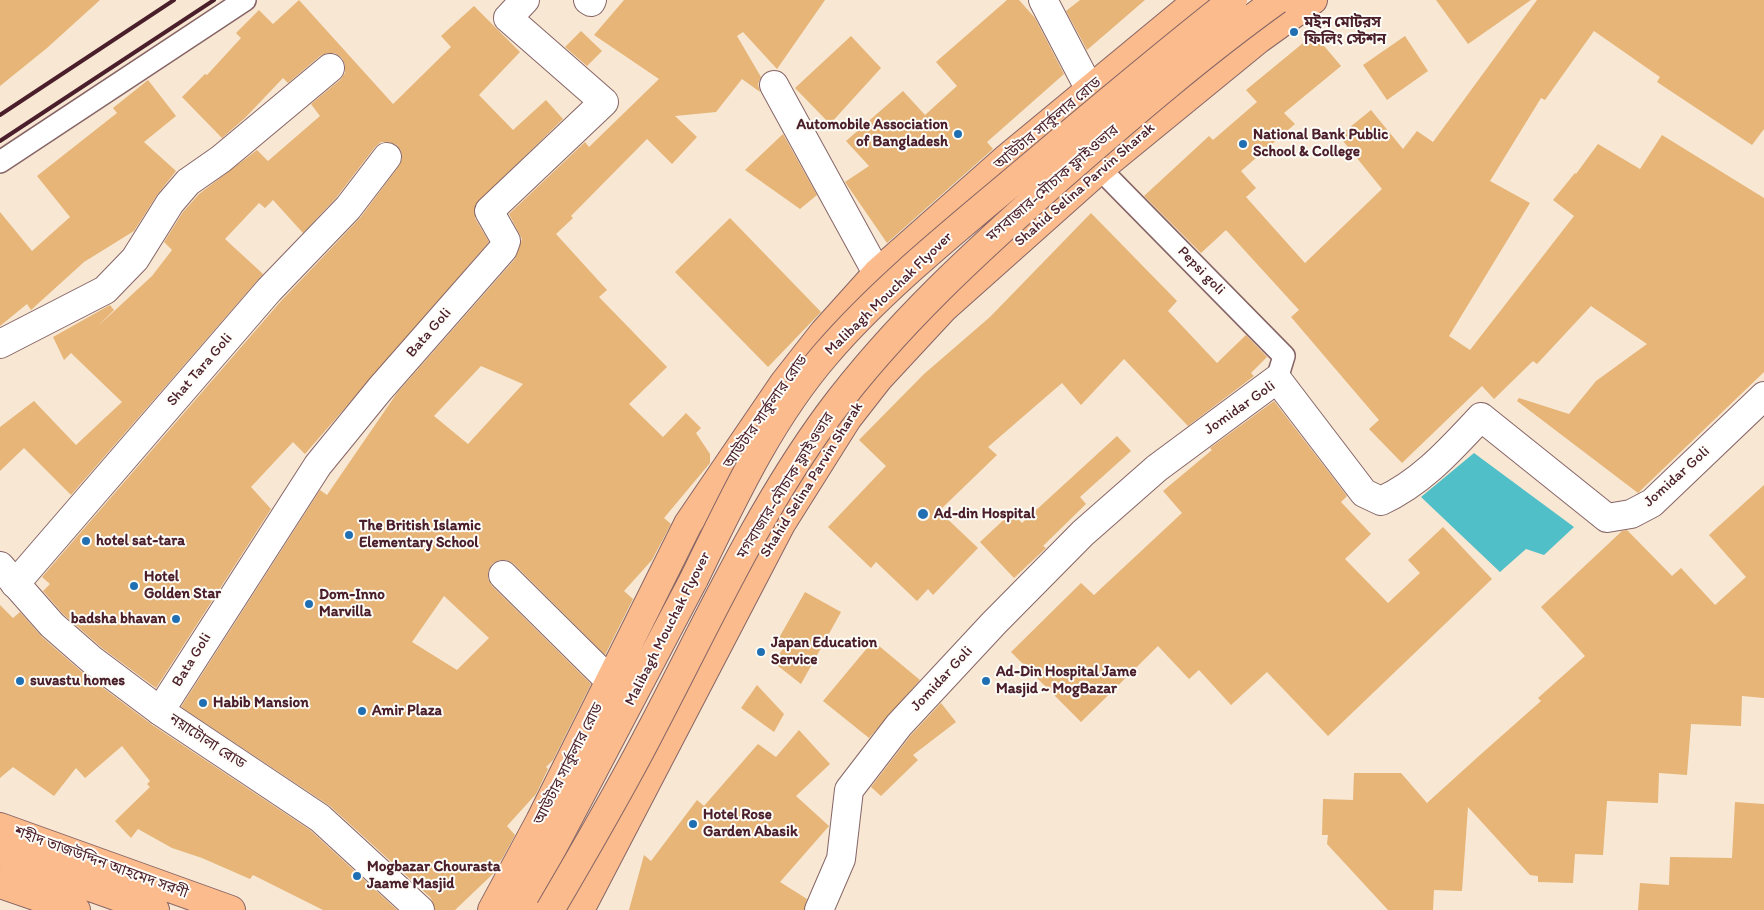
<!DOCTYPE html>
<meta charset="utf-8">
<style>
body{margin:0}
canvas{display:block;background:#f7e7d3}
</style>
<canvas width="1764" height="910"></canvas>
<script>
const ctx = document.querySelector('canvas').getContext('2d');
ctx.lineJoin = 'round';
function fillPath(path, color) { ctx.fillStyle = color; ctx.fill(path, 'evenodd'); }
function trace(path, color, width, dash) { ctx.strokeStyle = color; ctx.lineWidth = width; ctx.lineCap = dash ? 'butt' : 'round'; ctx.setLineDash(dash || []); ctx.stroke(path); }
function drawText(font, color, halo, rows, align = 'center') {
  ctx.font = font + ' Itim,"Noto Sans Bengali",sans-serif'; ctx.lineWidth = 4; ctx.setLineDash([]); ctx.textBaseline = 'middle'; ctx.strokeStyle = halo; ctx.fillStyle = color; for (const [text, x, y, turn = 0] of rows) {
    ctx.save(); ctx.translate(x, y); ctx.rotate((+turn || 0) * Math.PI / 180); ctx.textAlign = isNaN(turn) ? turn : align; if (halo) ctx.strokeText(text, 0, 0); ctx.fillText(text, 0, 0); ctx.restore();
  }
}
fillPath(new Path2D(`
 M1474 453 1574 527 1544 555 1526 549 1500 572 1421 497Z`), '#51bfc8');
fillPath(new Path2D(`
 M0 0H100L47 48 0 86Z
 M299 0 393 104 451 47 441 36 474 6 520 52 479 95 513 130 546 100 563 119 475 205V218L489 242 305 454 293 442 251 487 271 509 156 688 102 648 63 614 43 591 50 584 42 577 281 301 360 218 399 166 402 159 401 151 397 145 389 142H381L375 147 336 198 303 233 273 200 265 208 259 203 225 239 263 274 71 495 24 448 0 471V427L34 401 76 445 122 402 71 353 64 360 53 337 110 305 114 310 97 327 152 276 172 250 164 242 183 212 199 194 257 150 268 161 320 116 311 104 340 80 345 73V65L342 58 335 53H327L320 56 288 83 283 78 245 118 222 138 182 97 205 74 207 75 241 38 236 33 259 10 273 24Z
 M624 0H825L777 69 743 32 737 36 761 77 758 84 760 92 742 79 716 112 675 116 697 137 672 164 647 139 571 216 573 218 556 234 607 290 599 297 667 367 629 404 663 437 686 413 701 428 696 433 710 454V463L664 518 671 524 652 560 624 591 633 599 605 655 514 564 507 560H499L492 564 488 572V579L492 586 591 684 553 760 546 767 548 769 536 794 507 826 515 835 502 859 494 867 496 871 455 910H435L431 898 330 806 181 707 320 490 327 495 397 393 515 259 522 239 509 214 585 142 589 147 659 79 594 35ZM481 366 523 384 468 444 434 416ZM444 596 489 638 457 670 412 642Z
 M1007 0H1019L1035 18 1064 74 987 142 993 149 887 243 845 182 869 166 846 141 903 91 925 115 957 86 936 62Z
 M1080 0H1145L1087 50 1066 11Z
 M1436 0H1531L1468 44Z
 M1537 0H1764V129L1752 145 1657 82 1660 77 1594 31 1545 100 1541 98 1490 181 1530 203 1449 336 1470 350 1574 216 1553 200 1575 173 1576 174 1598 144 1640 169 1662 135 1764 198V372L1638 493 1517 401 1519 398 1569 414 1596 381 1647 344 1591 306 1537 364 1533 361 1494 399 1482 386 1402 463 1369 429 1379 420 1291 317 1299 310 1226 230 1201 253 1144 196 1209 136 1213 140 1257 102 1246 90 1314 34 1341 66 1284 113 1295 124 1241 171 1256 188 1246 197 1305 263 1382 189 1339 136 1371 110 1403 149 1417 131 1433 142Z
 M581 31 602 51 587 66 565 47Z
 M851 36 881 68 830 124 795 88Z
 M1405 36 1428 71 1387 100 1363 65Z
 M148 80 176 116 144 142 176 171 157 195 134 231 84 262 31 310 27 304 0 326V212L32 251 70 217 37 176 117 113 113 108Z
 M783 134 817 195 800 209 745 170Z
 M1091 213 1177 301 1168 311 1217 363 1246 335 1267 357 1251 373 1254 376 1188 426 1124 359 1081 405 1062 383 988 447 997 455 939 511 978 548 933 595 928 589 917 601 876 562 871 568 828 527 886 466 859 440 924 374 990 317Z
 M730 218 821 312 768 367 675 272Z
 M1274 401 1347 496 1341 502 1371 534 1345 559 1388 603 1420 573 1408 560 1443 527 1492 579 1328 736 1267 672 1231 705 1199 670 1189 679 1158 646 1081 722 1011 652 1081 583 1094 595 1182 513 1163 491 1212 450 1210 448Z
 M1117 436 1131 451 1080 497 1086 504 1043 546 1046 548 1014 578 980 542 1012 512 1022 523Z
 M1764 485V698L1742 696 1741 726 1691 724 1687 775 1659 773 1658 803 1607 801 1603 855 1575 854 1573 883 1538 882V876L1530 875 1468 807 1462 891 1434 890 1433 910H1388L1327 844 1328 835H1322L1323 799 1353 800 1354 773H1401L1427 803 1480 755 1541 701 1538 698 1585 656 1541 607 1622 531 1627 530 1672 576 1681 568 1715 605 1746 577 1709 535Z
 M805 592 841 612 801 684 773 662 783 649 775 645Z
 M0 605 13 618 20 612 42 637 82 672 151 724 310 830 397 910H323L253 875 250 879 202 858 172 848 138 829 131 838 115 821 150 787 147 784 150 781 122 746 85 778 76 768 54 796 13 767 0 778Z
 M873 641 920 680 869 738 823 701Z
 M757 685 784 714 774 732 741 708Z
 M941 703 956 722 913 755 918 760 881 796 871 787 911 735Z
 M799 730 830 764 796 796 829 826 780 882 807 899 804 910H629L644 855 651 861 697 800 704 806 758 744 776 757Z
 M1735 802 1764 804V910H1638L1640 883 1669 885 1670 857 1732 858Z`), '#e6b577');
const pedestrian = new Path2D(`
 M0 162 245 0
 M1100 169 1284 356 1277 379`);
const minor = new Path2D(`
 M588 0 591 2 592 0
 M1043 0 1089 88
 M774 85 877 273
 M0 344 105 290 135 259 170 203 188 182 221 159 330 68
 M503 575 610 681
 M15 584 269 290 348 208 387 157
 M160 711 318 465 380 389 503 249 506 241 489 211 604 102 508 18 525 0
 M819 910 841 859 849 790 899 725 994 623 1083 533 1157 468 1277 379 1364 493 1381 501C1422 482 1450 450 1481 417L1607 518 1631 514 1652 503 1764 396`);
const tertiary = new Path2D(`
 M0 566 52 625 92 660 160 711 320 818 420 910`);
const primary = new Path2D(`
 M0 827 231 910
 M0 855 155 910
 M0 884 76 910
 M492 910 540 821 688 524 784 383 824 332 877 273 1008 157 1198 0
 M520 910 694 579
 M580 910 781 524 847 419 879 378 944 308 1100 169 1259 39 1313 0`);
trace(pedestrian, '#876566', 24);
trace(minor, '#876566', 30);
trace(tertiary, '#876566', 30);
trace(primary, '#876566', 30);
trace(pedestrian, '#fff', 21);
trace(minor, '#fff', 28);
trace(tertiary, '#fff', 28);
trace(primary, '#fbbb8c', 28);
trace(new Path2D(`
 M0 115 174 0
 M0 141 214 0`), '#4a1f2b', 4);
const primaryBridge = new Path2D(`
 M694 579C732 501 769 420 826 354 882 289 951 234 1016 179 1087 119 1159 58 1233 0
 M550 910C584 852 618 794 649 734 706 626 757 512 829 414 896 324 978 250 1061 176 1131 115 1202 54 1277 0`);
trace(primaryBridge, '#876566', 30, []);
trace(primaryBridge, '#fbbb8c', 28);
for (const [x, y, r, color] of [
 [1294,32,5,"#1f6fb2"],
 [958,134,5,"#1f6fb2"],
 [1243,144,5,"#1f6fb2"],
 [923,514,6,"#1f6fb2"],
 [349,535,5,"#1f6fb2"],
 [86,541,5,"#1f6fb2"],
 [134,586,5,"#1f6fb2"],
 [309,604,5,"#1f6fb2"],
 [176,619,5,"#1f6fb2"],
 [761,652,5,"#1f6fb2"],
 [20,681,5,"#1f6fb2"],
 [986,681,5,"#1f6fb2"],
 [203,703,5,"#1f6fb2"],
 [362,711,5,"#1f6fb2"],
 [693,824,5,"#1f6fb2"],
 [357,876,5,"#1f6fb2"]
]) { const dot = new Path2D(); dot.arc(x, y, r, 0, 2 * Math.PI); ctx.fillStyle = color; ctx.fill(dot); trace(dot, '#fdfcf7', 2); }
drawText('bold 15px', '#4a1f2b', '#fdfcf7', [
 ["মইন মোটরস",1304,23],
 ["ফিলিং স্টেশন",1304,40],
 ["Automobile Association",948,125,"right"],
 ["of Bangladesh",948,142,"right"],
 ["National Bank Public",1253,135],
 ["School & College",1253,152],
 ["Ad-din Hospital",934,514],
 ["The British Islamic",359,526],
 ["Elementary School",359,543],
 ["hotel sat-tara",96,541],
 ["Hotel",144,577],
 ["Golden Star",144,594],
 ["Dom-Inno",319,595],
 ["Marvilla",319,612],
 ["badsha bhavan",166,619,"right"],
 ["Japan Education",771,643],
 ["Service",771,660],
 ["Ad-Din Hospital Jame",996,672],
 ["Masjid ~ MogBazar",996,689],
 ["suvastu homes",30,681],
 ["Habib Mansion",213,703],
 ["Amir Plaza",372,711],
 ["Hotel Rose",703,815],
 ["Garden Abasik",703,832],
 ["Mogbazar Chourasta",367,867],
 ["Jaame Masjid",367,884]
], 'left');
drawText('15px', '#4a1f2b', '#fdfcf7', [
 ["আউটার সার্কুলার রোড",1048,124,-40],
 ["মগবাজার-মৌচাক ফ্লাইওভার",1053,184,-41],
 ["Shahid Selina Parvin Sharak",1085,185,-41],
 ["Pepsi goli",1201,271,46],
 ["Malibagh Mouchak Flyover",889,294,-44],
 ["Bata Goli",429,333,-49],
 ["Shat Tara Goli",200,370,-49],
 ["Jomidar Goli",1240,408,-35],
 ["আউটার সার্কুলার রোড",766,412,-55],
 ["Jomidar Goli",1677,477,-42],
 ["Shahid Selina Parvin Sharak",812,480,-58],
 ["মগবাজার-মৌচাক ফ্লাইওভার",786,486,-58],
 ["Malibagh Mouchak Flyover",668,629,-63],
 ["Bata Goli",192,660,-58],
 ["Jomidar Goli",942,679,-47],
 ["নয়াটোলা রোড",207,742,33],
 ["আউটার সার্কুলার রোড",569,764,-63],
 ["শহীদ তাজউদ্দিন আহমেদ সরণী",101,863,20]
]);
</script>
